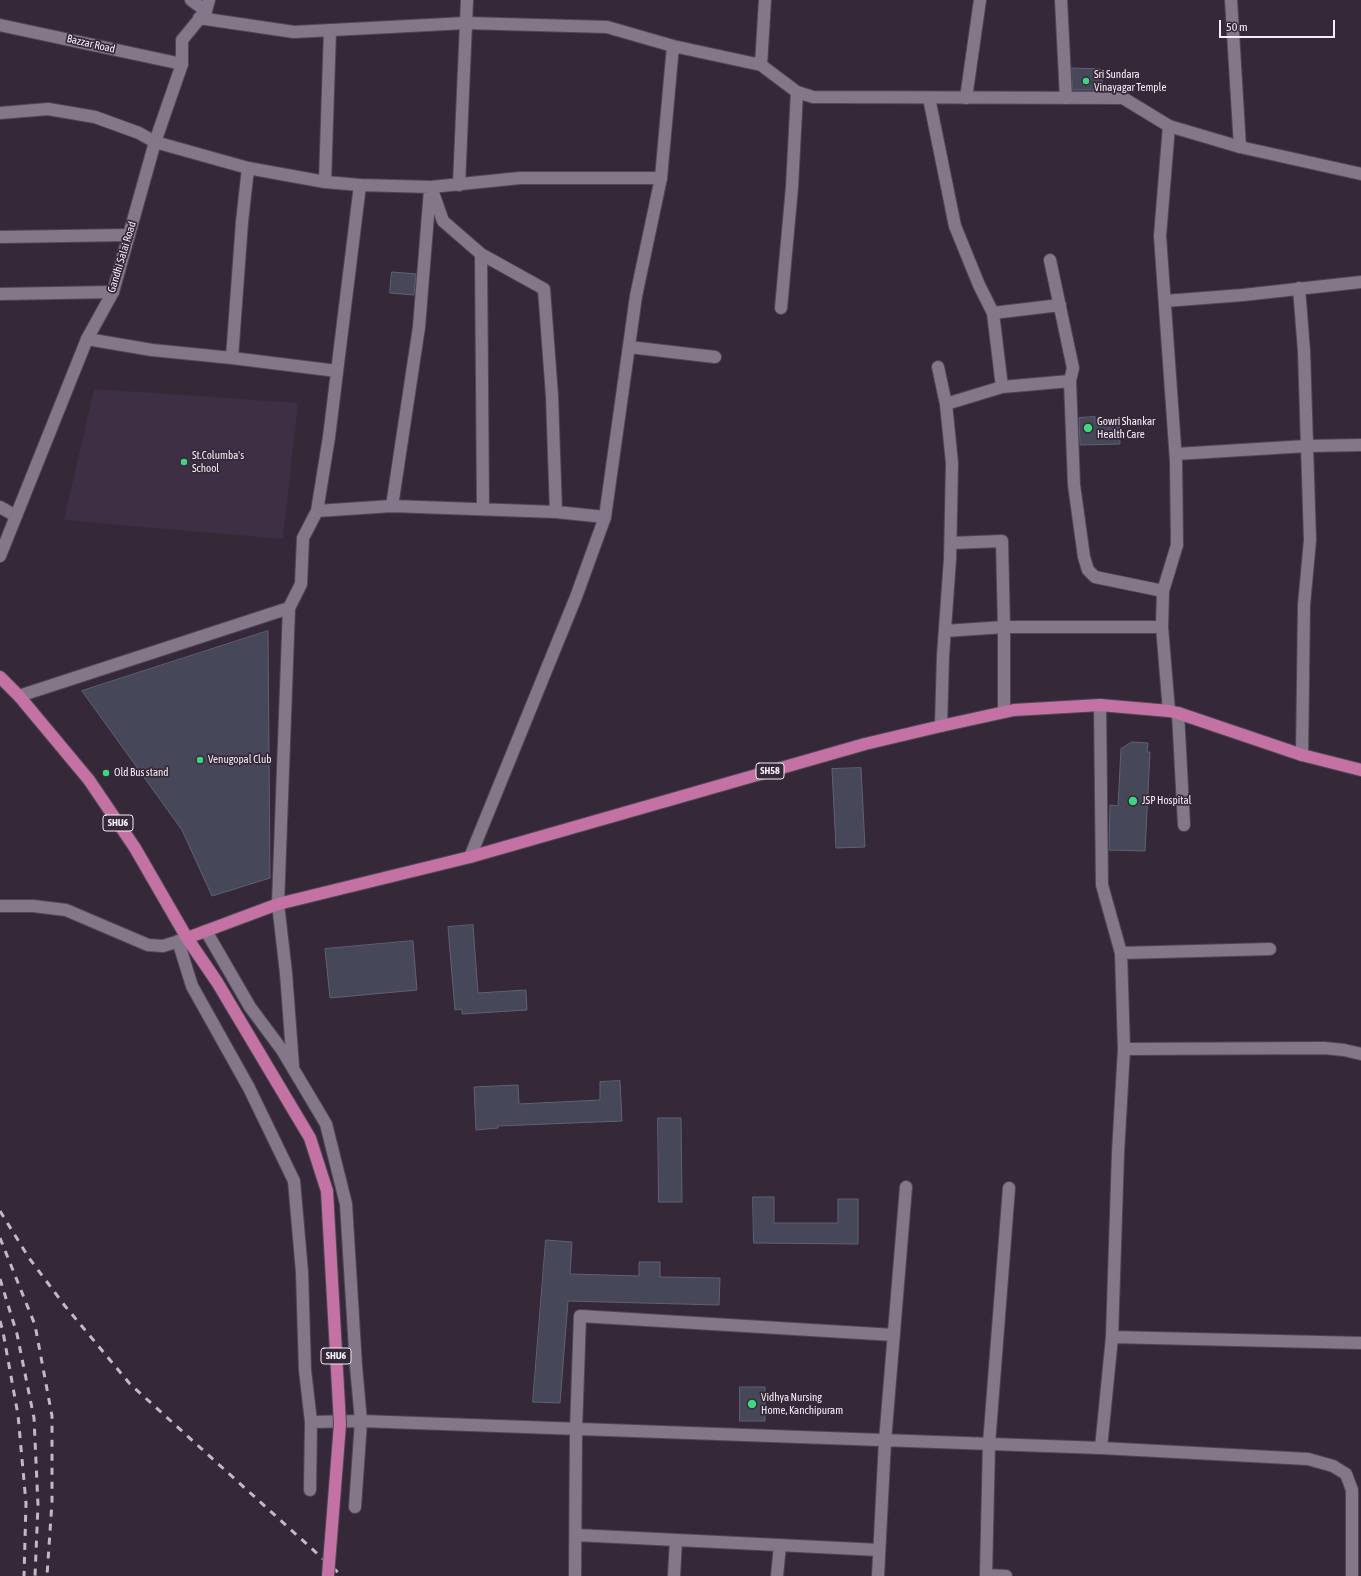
<!DOCTYPE html>
<style>
body{margin:0}
#map{position:relative;width:1361px;height:1576px;overflow:hidden;background:#352939;font-family:"Asap Condensed",sans-serif}
canvas{display:block}
.scale{position:absolute;left:1219px;top:20px;width:116px;height:18px;box-sizing:border-box;border:2px solid #f4edf7;border-top:0;padding-left:5px;font-size:12px;line-height:14px;white-space:nowrap;color:#f4edf7;-webkit-text-stroke:3px #352939;paint-order:stroke}
</style>
<div id="map">
<canvas width="1361" height="1576"></canvas>
<div class="scale">50 m</div>
</div>
<script>
const ctx = document.querySelector('canvas').getContext('2d');
ctx.lineJoin = 'round';
function fillPath(path, color) { ctx.fillStyle = color; ctx.fill(path, 'evenodd'); }
function trace(path, color, width, dash) { ctx.strokeStyle = color; ctx.lineWidth = width; ctx.lineCap = dash ? 'butt' : 'round'; ctx.setLineDash(dash || []); ctx.stroke(path); }
function drawText(font, color, halo, rows, align = 'center') {
  ctx.font = font + ' "Asap Condensed",sans-serif'; ctx.lineWidth = 3.5; ctx.setLineDash([]); ctx.textBaseline = 'middle'; ctx.strokeStyle = halo; ctx.fillStyle = color; for (const [text, x, y, turn = 0] of rows) {
    ctx.save(); ctx.translate(x, y); ctx.rotate((+turn || 0) * Math.PI / 180); ctx.textAlign = isNaN(turn) ? turn : align; if (halo) ctx.strokeText(text, 0, 0); ctx.fillText(text, 0, 0); ctx.restore();
  }
}
fillPath(new Path2D(`
 M94 389 298 403 283 539 64 520Z`), '#3f2f45');
const building = new Path2D(`
 M1072 68 1100 69 1104 90H1073Z
 M392 272 416 274 414 295 390 293Z
 M1095 417V423L1119 422 1120 444 1080 445 1079 418Z
 M268 631 270 878 212 896 182 830 82 691Z
 M1132 742 1148 743 1147 752H1150L1145 851 1109 850 1110 805 1118 806 1121 749Z
 M861 768 865 847 836 848 832 769Z
 M473 925 478 993 526 990 527 1010 462 1014V1009L455 1010 448 927Z
 M413 941 417 990 330 998 325 949Z
 M620 1081 622 1121 498 1126V1128L476 1130 474 1087 518 1085 519 1104 600 1100V1082Z
 M658 1118H681L682 1202H659Z
 M753 1197H774V1223H838V1199H858V1244L754 1243Z
 M546 1240 572 1242 570 1274 639 1276V1262H660V1277L720 1278 719 1305 568 1301 560 1403 533 1402Z
 M740 1387H765V1421H740Z`);
fillPath(building, '#47475a');
trace(building, '#606074', 1);
const minor = new Path2D(`
 M191 0 206 11
 M1061 0 1066 98
 M1231 0 1240 147
 M0 25 182 64
 M929 98 955 226 979 285 993 313 1002 387
 M966 98 980 0
 M0 113 48 109 95 117 139 133 155 142 248 168 325 182 360 185 431 187 520 178H661
 M1169 126 1160 236 1176 461 1177 545 1163 591 1162 627 1169 711
 M325 182 330 30
 M459 185 467 0
 M431 187 443 221 481 254 544 289 552 396 556 512
 M0 237 129 235
 M481 254 483 509
 M1050 260 1073 368 1070 381 1074 485 1084 557 1088 570 1095 577 1163 591
 M1299 288 1304 351 1310 540 1304 605 1302 755
 M0 294 113 292
 M1165 301 1243 295 1361 282
 M781 308 792 187 797 92
 M993 313 1060 305
 M87 339 152 350 232 358 337 371
 M629 347 715 357
 M232 358 242 222 248 168
 M938 367 946 404 952 463 950 559 943 656 941 726
 M946 404 1002 387 1070 381
 M1176 454 1307 446 1361 445
 M392 506 419 327 430 190
 M0 507 16 516
 M317 511 329 437 360 185
 M951 543 1002 541 1004 627V712
 M289 608 278 904 286 973 293 1066
 M945 631 1004 627H1162
 M19 696 289 608 301 584 303 538 317 511 392 506 556 512 605 517
 M1178 713 1184 825
 M0 906H33L66 910 148 945 163 946 186 939
 M206 931 250 1007 282 1050 326 1124 346 1204 356 1366 361 1421 355 1507
 M178 941 192 986 249 1088 294 1181 302 1272 305 1370 311 1422 361 1421 1101 1448 1112 1337 1118 1153 1124 1049 1121 953 1102 885 1100 705
 M1121 953 1270 949
 M1124 1049 1324 1048 1344 1050 1361 1054
 M1112 1337 1361 1343
 M1101 1448 1308 1459 1333 1466 1346 1474 1352 1490V1576
 M310 1490 311 1422
 M576 1535 879 1550
 M575 1576 576 1430 580 1316 894 1335
 M674 1576 676 1540
 M777 1576 780 1545
 M878 1576 885 1441 906 1187
 M1006 1576 986 1575 989 1444 1009 1188`);
const tertiary = new Path2D(`
 M199 18 294 32 466 23 607 27 673 46 761 65 797 92 813 97 1123 98 1169 126 1240 147 1361 174
 M761 65 765 0
 M0 556 87 339 113 292 155 142 182 64V40L206 11 209 0
 M470 857 576 597 605 517 636 296 661 178 673 46`);
const primary = new Path2D(`
 M0 677 19 696 89 780 135 848 187 938 217 982 310 1138
 M187 938 278 904 470 857 865 744 941 726 1014 710 1100 705 1169 711 1178 713 1302 755 1361 770`);
trace(minor, '#504754', 14);
trace(tertiary, '#504754', 14);
trace(primary, '#504754', 14);
trace(minor, '#84778a', 12);
trace(tertiary, '#84778a', 12);
trace(primary, '#c472a3', 12);
trace(new Path2D(`
 M0 1211 29 1258 65 1306 130 1384 342 1576
 M0 1238 35 1325 52 1416V1502L47 1576
 M0 1279 17 1334 34 1418 38 1505 35 1576
 M0 1321 3 1332 18 1415 26 1503 24 1576`), '#c1b9c4', 3, [7, 7]);
const primaryBridge = new Path2D(`
 M310 1138 327 1191 340 1424 328 1576`);
trace(primaryBridge, '#504754', 14, []);
trace(primaryBridge, '#c472a3', 12);
for (const [x, y, r, color] of [
 [1086,81,4,"#3ed77d"],
 [1088,428,5,"#3ed77d"],
 [184,462,4,"#3ed77d"],
 [200,760,4,"#3ed77d"],
 [106,773,4,"#3ed77d"],
 [1133,801,5,"#3ed77d"],
 [752,1404,5,"#3ed77d"]
]) { const dot = new Path2D(); dot.arc(x, y, r, 0, 2 * Math.PI); ctx.fillStyle = color; ctx.fill(dot); trace(dot, '#352939', 1.5); }
for (const [x, y, w] of [
 [770,771,28],
 [118,823,30],
 [336,1356,30]
]) { const box = new Path2D(); box.roundRect(x - w / 2, y - 8, w, 16, 3); ctx.fillStyle = '#352939'; ctx.fill(box); trace(box, '#f4edf7', 1); }
drawText('bold 10px', '#f4edf7', null, [
 ["SH58",770,771],
 ["SHU6",118,823],
 ["SHU6",336,1356]
]);
drawText('11px', '#f4edf7', '#352939', [
 ["Bazzar Road",91,44,13],
 ["Gandhi Salai Road",122,257,-73]
]);
drawText('11px', '#f4edf7', '#352939', [
 ["Sri Sundara",1094,75],
 ["Vinayagar Temple",1094,88],
 ["Gowri Shankar",1097,422],
 ["Health Care",1097,435],
 ["St.Columba's",192,456],
 ["School",192,469],
 ["Venugopal Club",208,760],
 ["Old Bus stand",114,773],
 ["JSP Hospital",1142,801],
 ["Vidhya Nursing",761,1398],
 ["Home, Kanchipuram",761,1411]
], 'left');
</script>
